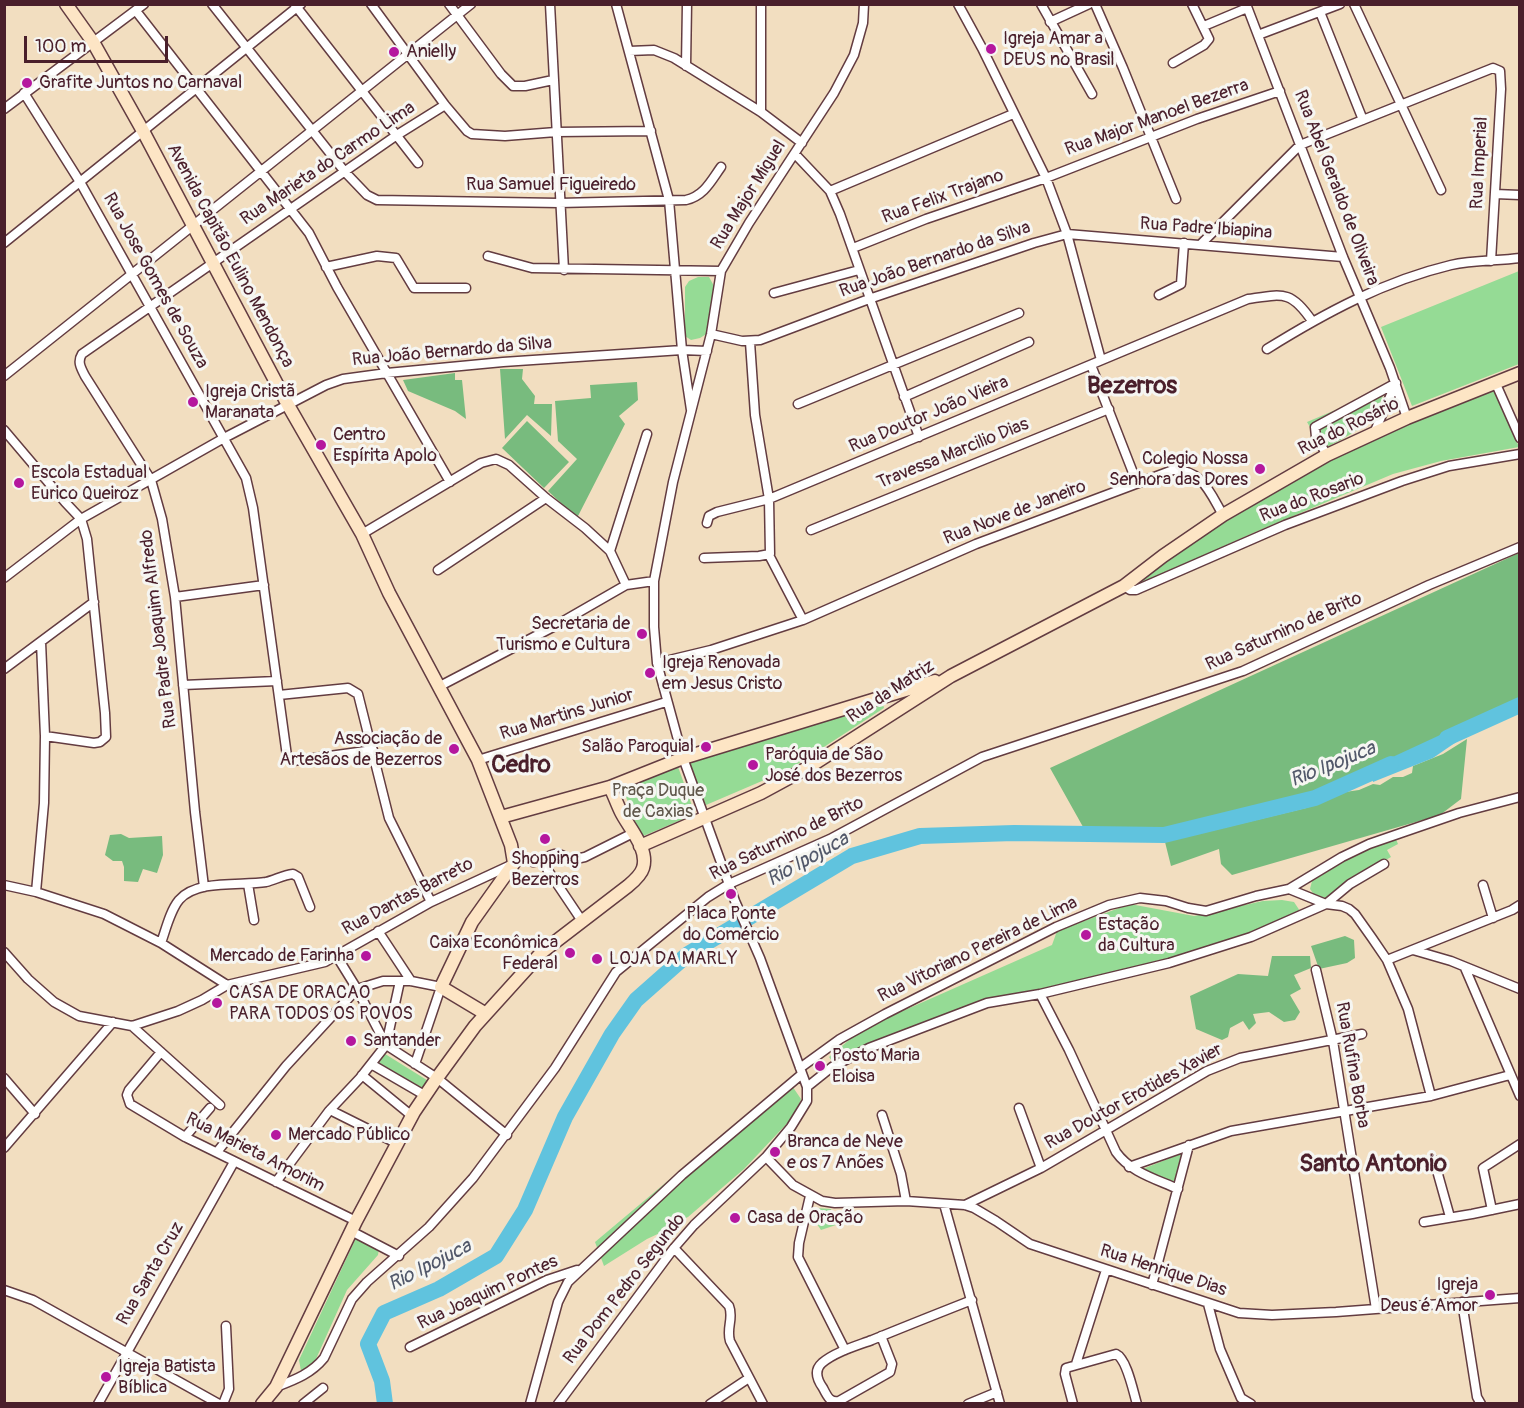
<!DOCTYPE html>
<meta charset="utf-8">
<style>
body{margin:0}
#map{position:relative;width:1524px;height:1408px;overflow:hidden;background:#f2dec0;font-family:Pangolin,sans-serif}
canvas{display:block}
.frame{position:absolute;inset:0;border:6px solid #4a1f2b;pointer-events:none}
.scale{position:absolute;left:24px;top:36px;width:144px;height:27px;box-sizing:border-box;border:3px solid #4a1f2b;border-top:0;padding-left:8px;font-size:18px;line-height:21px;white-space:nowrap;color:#4a1f2b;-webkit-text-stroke:4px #f6f6f2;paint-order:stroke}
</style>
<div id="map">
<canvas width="1524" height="1408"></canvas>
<div class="frame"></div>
<div class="scale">100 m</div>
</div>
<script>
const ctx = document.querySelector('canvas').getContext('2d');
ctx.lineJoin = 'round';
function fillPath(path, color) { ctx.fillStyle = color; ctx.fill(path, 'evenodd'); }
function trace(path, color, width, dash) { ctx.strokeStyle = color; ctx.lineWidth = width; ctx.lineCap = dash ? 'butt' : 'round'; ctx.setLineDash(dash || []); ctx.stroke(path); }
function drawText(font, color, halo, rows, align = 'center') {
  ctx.font = font + ' Pangolin,sans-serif'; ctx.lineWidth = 6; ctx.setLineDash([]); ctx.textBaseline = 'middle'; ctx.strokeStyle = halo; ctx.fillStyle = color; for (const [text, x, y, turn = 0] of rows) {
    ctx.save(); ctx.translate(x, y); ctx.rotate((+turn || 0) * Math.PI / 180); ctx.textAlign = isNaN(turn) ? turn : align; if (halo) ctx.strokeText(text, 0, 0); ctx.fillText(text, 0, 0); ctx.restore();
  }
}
fillPath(new Path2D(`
 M1519 271V364L1412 406 1381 327Z
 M698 277H709L714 286 708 333 700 338 691 340 685 336V287L689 281Z
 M1385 389C1376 424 1352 434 1323 449L1307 422Z
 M1494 389 1519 447 1441 461 1393 474 1253 533 1136 586 1132 584 1303 467Z
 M879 702 883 704 884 708 790 769 706 805 690 765 691 760Z
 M677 764 695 814 641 837 623 789Z
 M1395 837 1398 844 1387 850 1391 857 1343 885 1326 898 1315 896 1310 889 1312 881 1358 853Z
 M1282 900 1294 902 1302 914 1165 963 1038 992 991 998 856 1049 833 1062 829 1057 862 1029 1052 945 1057 931 1130 904 1194 916 1263 901Z
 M382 1052 430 1082 423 1091 375 1063Z
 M788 1080 801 1099 795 1115 744 1169 688 1217 667 1226 662 1232 647 1239 604 1266 595 1242Z
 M1183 1153 1174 1184 1140 1170Z
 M817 1208 831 1209 836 1225 821 1230 810 1214Z
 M357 1236 379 1249 378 1255 347 1290 311 1370 304 1374 301 1371 299 1360Z`), '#95db95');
fillPath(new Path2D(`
 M500 369H523L522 379 535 396 534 404H552L551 436 527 415 505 439Z
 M455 373V380H462L466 419 455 411 408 391 403 380Z
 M637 382 638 400 619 416 625 424 577 518 548 491 577 459 558 441 555 401 591 398 590 385Z
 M527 421 569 462 544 488 502 448Z
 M1519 553V699L1454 729 1345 785 1205 825 1087 834 1050 768Z
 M1467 739 1461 799 1440 815 1232 875 1221 864 1219 849 1171 866 1165 842 1306 808 1345 792 1359 790 1373 784 1380 785 1393 777H1403L1412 773 1413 766 1443 754Z
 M121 834 129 838 162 836 163 855 157 873 143 869 138 882 124 881V867L122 861H113L105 855 110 835Z
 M1345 936 1354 940 1355 958 1347 963 1319 969 1311 946Z
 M1272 956H1310L1311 968 1294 975 1301 989 1290 995 1300 1012 1295 1020 1284 1022 1269 1012 1253 1014 1256 1023 1249 1030 1243 1021 1230 1028 1228 1037 1222 1040 1196 1029 1190 996 1238 974 1268 976Z`), '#78bb7e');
fillPath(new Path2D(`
 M1466 723 1465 736 1433 758 1373 782 1371 767Z`), '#60c3de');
trace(new Path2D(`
 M1447 738 1520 705
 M385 1404 382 1381 368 1344 384 1313 439 1289 496 1256 525 1210 565 1117 612 1034 636 1000 688 954 852 856 920 836 1014 833 1164 835 1315 798 1391 764`), '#60c3de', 16);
const street = new Path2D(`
 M212 4 345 172 367 195 377 200 559 203 686 200C704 196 711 181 721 167
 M371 4 445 105 467 131 472 134 505 136 556 132 651 131
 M449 4 501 74 513 86H525L553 80
 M550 4 564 270
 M616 4 669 200 682 350 691 410
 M958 4 982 48 1046 178 1067 234 1101 360
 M1041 4 1092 94
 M1095 4 1123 68 1176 199
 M1246 4 1343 257 1390 368 1407 418
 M1354 4 1441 190
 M295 5 418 163
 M136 11 309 233 337 287 450 482
 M1320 12 1363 120
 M1050 22 1089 4
 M1204 26 1247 8
 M1258 35 1340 4
 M629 51 654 50 674 58 761 112 802 143
 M1173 63 1204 45 1209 39 1192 4
 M686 66 687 4
 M24 93 80 182 246 478 253 508 287 756 293 761 373 750
 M4 109 144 4
 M761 112V4
 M795 154 830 191 840 214 919 437
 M830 191 1013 114
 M1495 194 1520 195
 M4 243 301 4
 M1201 244 1300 145 1493 68 1500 71 1501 89 1491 261
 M853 248 926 219 1046 178 1197 119 1280 91
 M488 256 532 268 721 271
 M326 267 377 256 396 258 414 288H466
 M774 293 859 270
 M1159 295 1181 284 1184 243
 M711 334 742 341 760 340 869 299 1034 243 1067 234 1343 257
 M1267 349C1325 313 1384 281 1451 265 1473 260 1497 261 1520 258
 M1091 365 1137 483
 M4 376 471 4
 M1496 384 1520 438
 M904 397 1029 342
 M798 404 1019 313
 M4 430 65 502 81 519 87 539 105 713 106 737 100 742 94 743 45 736
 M1374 433 1396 383
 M1327 455 1316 437 1315 427 1396 383
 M707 523 709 516 717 512 769 499 1248 299C1283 294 1291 290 1312 321
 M811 530 1109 409
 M362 534 481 463 496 459 509 465 546 498 585 528 610 551 626 585
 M610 551 647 434
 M769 555 803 620
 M704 558 759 556 770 554 769 499 755 415 750 342
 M438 570 546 498
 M4 578 81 519 224 438 326 385 343 379 387 373 503 362 682 350 707 351
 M1124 586 1130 590H1136L1285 525 1402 481 1449 466 1520 454
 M175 597 264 585
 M657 663 711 650 803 620 976 544 1173 470C1202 469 1210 493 1223 515
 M4 669 94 602
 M183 685 277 681
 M440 686 553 627 626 585 654 581
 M279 695 348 688 358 694 389 818 431 902
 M478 760 666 702
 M513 855 533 862C554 859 549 846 571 860L585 857 633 833
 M541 860 582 921
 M248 884 254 920
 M4 885 36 892 104 914 161 943 227 985
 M1483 885 1493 918
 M204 887 195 812 175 597 162 519 151 480 85 376C81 368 77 362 82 354L397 135 445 105
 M1289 889 1326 904 1342 906 1349 909 1355 914 1372 938 1387 960 1408 1009 1431 1096
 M36 892 44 803 45 736 41 642
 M378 931 411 981
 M161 943C166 929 170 911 179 900 197 879 241 886 266 882 275 880 283 875 293 874L298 877 310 907
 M1413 950 1451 961 1520 989
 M4 952 28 979 54 1002 79 1016 132 1026 178 1011 202 1000 227 985 325 962 431 902 511 865
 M336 955 357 989 386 1045 437 1078 507 1135
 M1387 960 1512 910 1520 905
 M1465 968 1520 1096
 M1316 970 1333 1041 1376 1309
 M1040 994 1069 1050 1116 1152C1130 1172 1156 1179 1178 1189
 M132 1026 220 1105
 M161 1052 129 1090 127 1095 130 1104 185 1137 356 1221
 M371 1064 426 1096
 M800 1068 840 1039 885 1014 1056 927 1109 905 1140 898 1166 901 1188 908 1206 911 1256 896 1289 889 1342 857 1369 844 1459 813 1520 797
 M362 1075 412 1116
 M4 1078 35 1114
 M807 1087 832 1067 869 1048 987 1003 1040 994 1169 963 1251 937 1326 904 1350 884 1384 864
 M1019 1108 1041 1168
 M330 1110 398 1144
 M882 1115 901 1174 906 1201
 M185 1137 210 1108
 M4 1148 113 1022
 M217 1152 286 1066 357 989 383 981H411L441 987 415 1064
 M766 1157 793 1185 822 1201 835 1203 906 1201 965 1205 974 1208 996 1221 1030 1244 1239 1313 1272 1315 1336 1312 1520 1298
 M1434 1160 1450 1217
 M1129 1167 1231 1131 1431 1096 1510 1075
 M276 1182 329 1111 360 1078 386 1045 400 981
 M810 1196 799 1243 798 1257 845 1350
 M944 1204 1000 1404
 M965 1205 1041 1168 1207 1071 1240 1058 1362 1034
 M1492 1210 1483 1168 1520 1144
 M1424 1222 1472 1214 1520 1204
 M351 1231 399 1256
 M674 1248 729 1306C734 1318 726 1328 730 1341L763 1404
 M1152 1285 1189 1145
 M4 1290 33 1300 219 1404
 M1462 1302 1477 1397 1481 1404
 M1208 1304 1220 1349 1241 1398 1251 1404
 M881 1336 892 1364 890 1372 839 1401C830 1403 827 1396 823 1388 818 1381 813 1371 822 1363 835 1352 856 1346 872 1340 906 1326 939 1313 972 1300
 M410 1347 547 1280 577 1270
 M1076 1364 1106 1270
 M276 1387C294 1380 311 1374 324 1358L352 1299 367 1282 429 1227 473 1178 555 1068 616 972 708 897 729 884 830 839 982 757 1243 671 1429 585 1520 547
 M98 1404 234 1162
 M223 1404 229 1389 226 1326
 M303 1404 323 1388
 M530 1404 558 1302 568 1282 682 1175 802 1074
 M558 1404 674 1248 694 1225 766 1157 791 1127 807 1101V1087L760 958 735 901 683 758 657 663 654 627V581L673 482 711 334 721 271 749 223 834 93 854 55 863 23 864 4
 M710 1404 749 1378
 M968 1404 997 1392
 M1073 1404 1065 1374 1066 1368 1116 1354C1127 1359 1133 1391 1137 1404`);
const secondary = new Path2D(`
 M66 4 93 42 143 131 288 405 362 534 389 593 478 760 511 845 514 863 472 922 441 987 486 1014
 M501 817 610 787 683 758 935 681
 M640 846 761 793 809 767 951 676 1124 586 1163 556 1223 515 1327 455 1407 418 1520 373
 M262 1404 276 1387 356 1221 414 1112 437 1078 475 1026 542 952 628 886C634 881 641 875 643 868 649 849 629 828 621 812 617 804 614 795 610 787`);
trace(street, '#633c41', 11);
trace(secondary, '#633c41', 15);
trace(street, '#fff', 8);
trace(secondary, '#fde5c5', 12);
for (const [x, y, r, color] of [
 [991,49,6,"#b5179e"],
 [394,52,6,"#b5179e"],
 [27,83,6,"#b5179e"],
 [193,402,6,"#b5179e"],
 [321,445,6,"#b5179e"],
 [1260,469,6,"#b5179e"],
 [19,483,6,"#b5179e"],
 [642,634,6,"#b5179e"],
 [650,673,6,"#b5179e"],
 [706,747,6,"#b5179e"],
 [454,749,6,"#b5179e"],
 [753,765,6,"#b5179e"],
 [545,839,6,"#b5179e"],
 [731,894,6,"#b5179e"],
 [1086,935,6,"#b5179e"],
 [570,953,6,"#b5179e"],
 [366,956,6,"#b5179e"],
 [597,959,6,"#b5179e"],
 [217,1003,6,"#b5179e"],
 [351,1041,6,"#b5179e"],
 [820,1066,6,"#b5179e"],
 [276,1135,6,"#b5179e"],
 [775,1152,6,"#b5179e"],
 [735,1218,6,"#b5179e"],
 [1490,1295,6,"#b5179e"],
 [106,1377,6,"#b5179e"]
]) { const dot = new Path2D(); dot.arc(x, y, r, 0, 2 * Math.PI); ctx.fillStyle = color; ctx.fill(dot); trace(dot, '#f6f6f2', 2); }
drawText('18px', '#4a1f2b', '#f6f6f2', [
 ["Igreja Amar a",1003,39],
 ["DEUS no Brasil",1003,60],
 ["Anielly",406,52],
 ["Grafite Juntos no Carnaval",39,83],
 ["Igreja Cristã",205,392],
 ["Maranata",205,413],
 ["Centro",333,435],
 ["Espírita Apolo",333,456],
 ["Colegio Nossa",1248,459,"right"],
 ["Senhora das Dores",1248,480,"right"],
 ["Escola Estadual",31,473],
 ["Eurico Queiroz",31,494],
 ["Secretaria de",630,624,"right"],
 ["Turismo e Cultura",630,645,"right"],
 ["Igreja Renovada",662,663],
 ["em Jesus Cristo",662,684],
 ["Associação de",442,739,"right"],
 ["Artesãos de Bezerros",442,760,"right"],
 ["Salão Paroquial",694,747,"right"],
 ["Paróquia de São",765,755],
 ["José dos Bezerros",765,776],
 ["Shopping",545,859,"center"],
 ["Bezerros",545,880,"center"],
 ["Placa Ponte",731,914,"center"],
 ["do Comércio",731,935,"center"],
 ["Estação",1098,925],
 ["da Cultura",1098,946],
 ["Caixa Econômica",558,943,"right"],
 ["Federal",558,964,"right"],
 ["Mercado de Farinha",354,956,"right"],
 ["LOJA DA MARLY",609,959],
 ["CASA DE ORACAO",229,993],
 ["PARA TODOS OS POVOS",229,1014],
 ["Santander",363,1041],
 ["Posto Maria",832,1056],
 ["Eloisa",832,1077],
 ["Mercado Público",288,1135],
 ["Branca de Neve",787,1142],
 ["e os 7 Anões",787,1163],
 ["Casa de Oração",747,1218],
 ["Igreja",1478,1285,"right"],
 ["Deus é Amor",1478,1306,"right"],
 ["Igreja Batista",118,1367],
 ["Bíblica",118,1388]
], 'left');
drawText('18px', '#4a1f2b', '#f6f6f2', [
 ["Rua Major Manoel Bezerra",1157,118,-20],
 ["Rua Imperial",1480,163,-87],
 ["Rua Marieta do Carmo Lima",328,164,-34],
 ["Rua Samuel Figueiredo",551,185],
 ["Rua Abel Geraldo de Oliveira",1336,188,69],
 ["Rua Major Miguel",749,195,-58],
 ["Rua Felix Trajano",943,197,-20],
 ["Rua Padre Ibiapina",1206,229,4],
 ["Avenida Capitão Eulino Mendonça",230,256,62],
 ["Rua João Bernardo da Silva",935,260,-19],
 ["Rua Jose Gomes de Souza",155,281,61],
 ["Rua João Bernardo da Silva",452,352,-5],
 ["Rua Doutor João Vieira",929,415,-23],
 ["Rua do Rosário",1349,427,-26],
 ["Travessa Marcilio Dias",953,454,-22],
 ["Rua do Rosario",1312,498,-21],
 ["Rua Nove de Janeiro",1015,513,-21],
 ["Rua Padre Joaquim Alfredo",159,629,-97],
 ["Rua Saturnino de Brito",1284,632,-24],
 ["Rua da Matriz",891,692,-33],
 ["Rua Martins Junior",567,715,-17],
 ["Rua Saturnino de Brito",787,839,-26],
 ["Rua Dantas Barreto",408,897,-28],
 ["Rua Vitoriano Pereira de Lima",978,950,-26],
 ["Rua Rufina Borba",1352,1065,80],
 ["Rua Doutor Erotides Xavier",1134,1097,-29],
 ["Rua Marieta Amorim",255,1153,27],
 ["Rua Henrique Dias",1163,1271,18],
 ["Rua Santa Cruz",151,1274,-60],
 ["Rua Dom Pedro Segundo",625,1289,-52],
 ["Rua Joaquim Pontes",488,1293,-25]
]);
drawText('18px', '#60574b', '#f6f6f2', [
 ["Praça Duque",658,791],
 ["de Caxias",658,812]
]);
drawText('italic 20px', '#52586a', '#f6f6f2', [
 ["Rio Ipojuca",1333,765,-22],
 ["Rio Ipojuca",808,860,-29],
 ["Rio Ipojuca",430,1266,-27]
]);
drawText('bold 24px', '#4a1f2b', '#f6f6f2', [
 ["Bezerros",1132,387],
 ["Cedro",521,766],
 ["Santo Antonio",1373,1165]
]);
</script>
